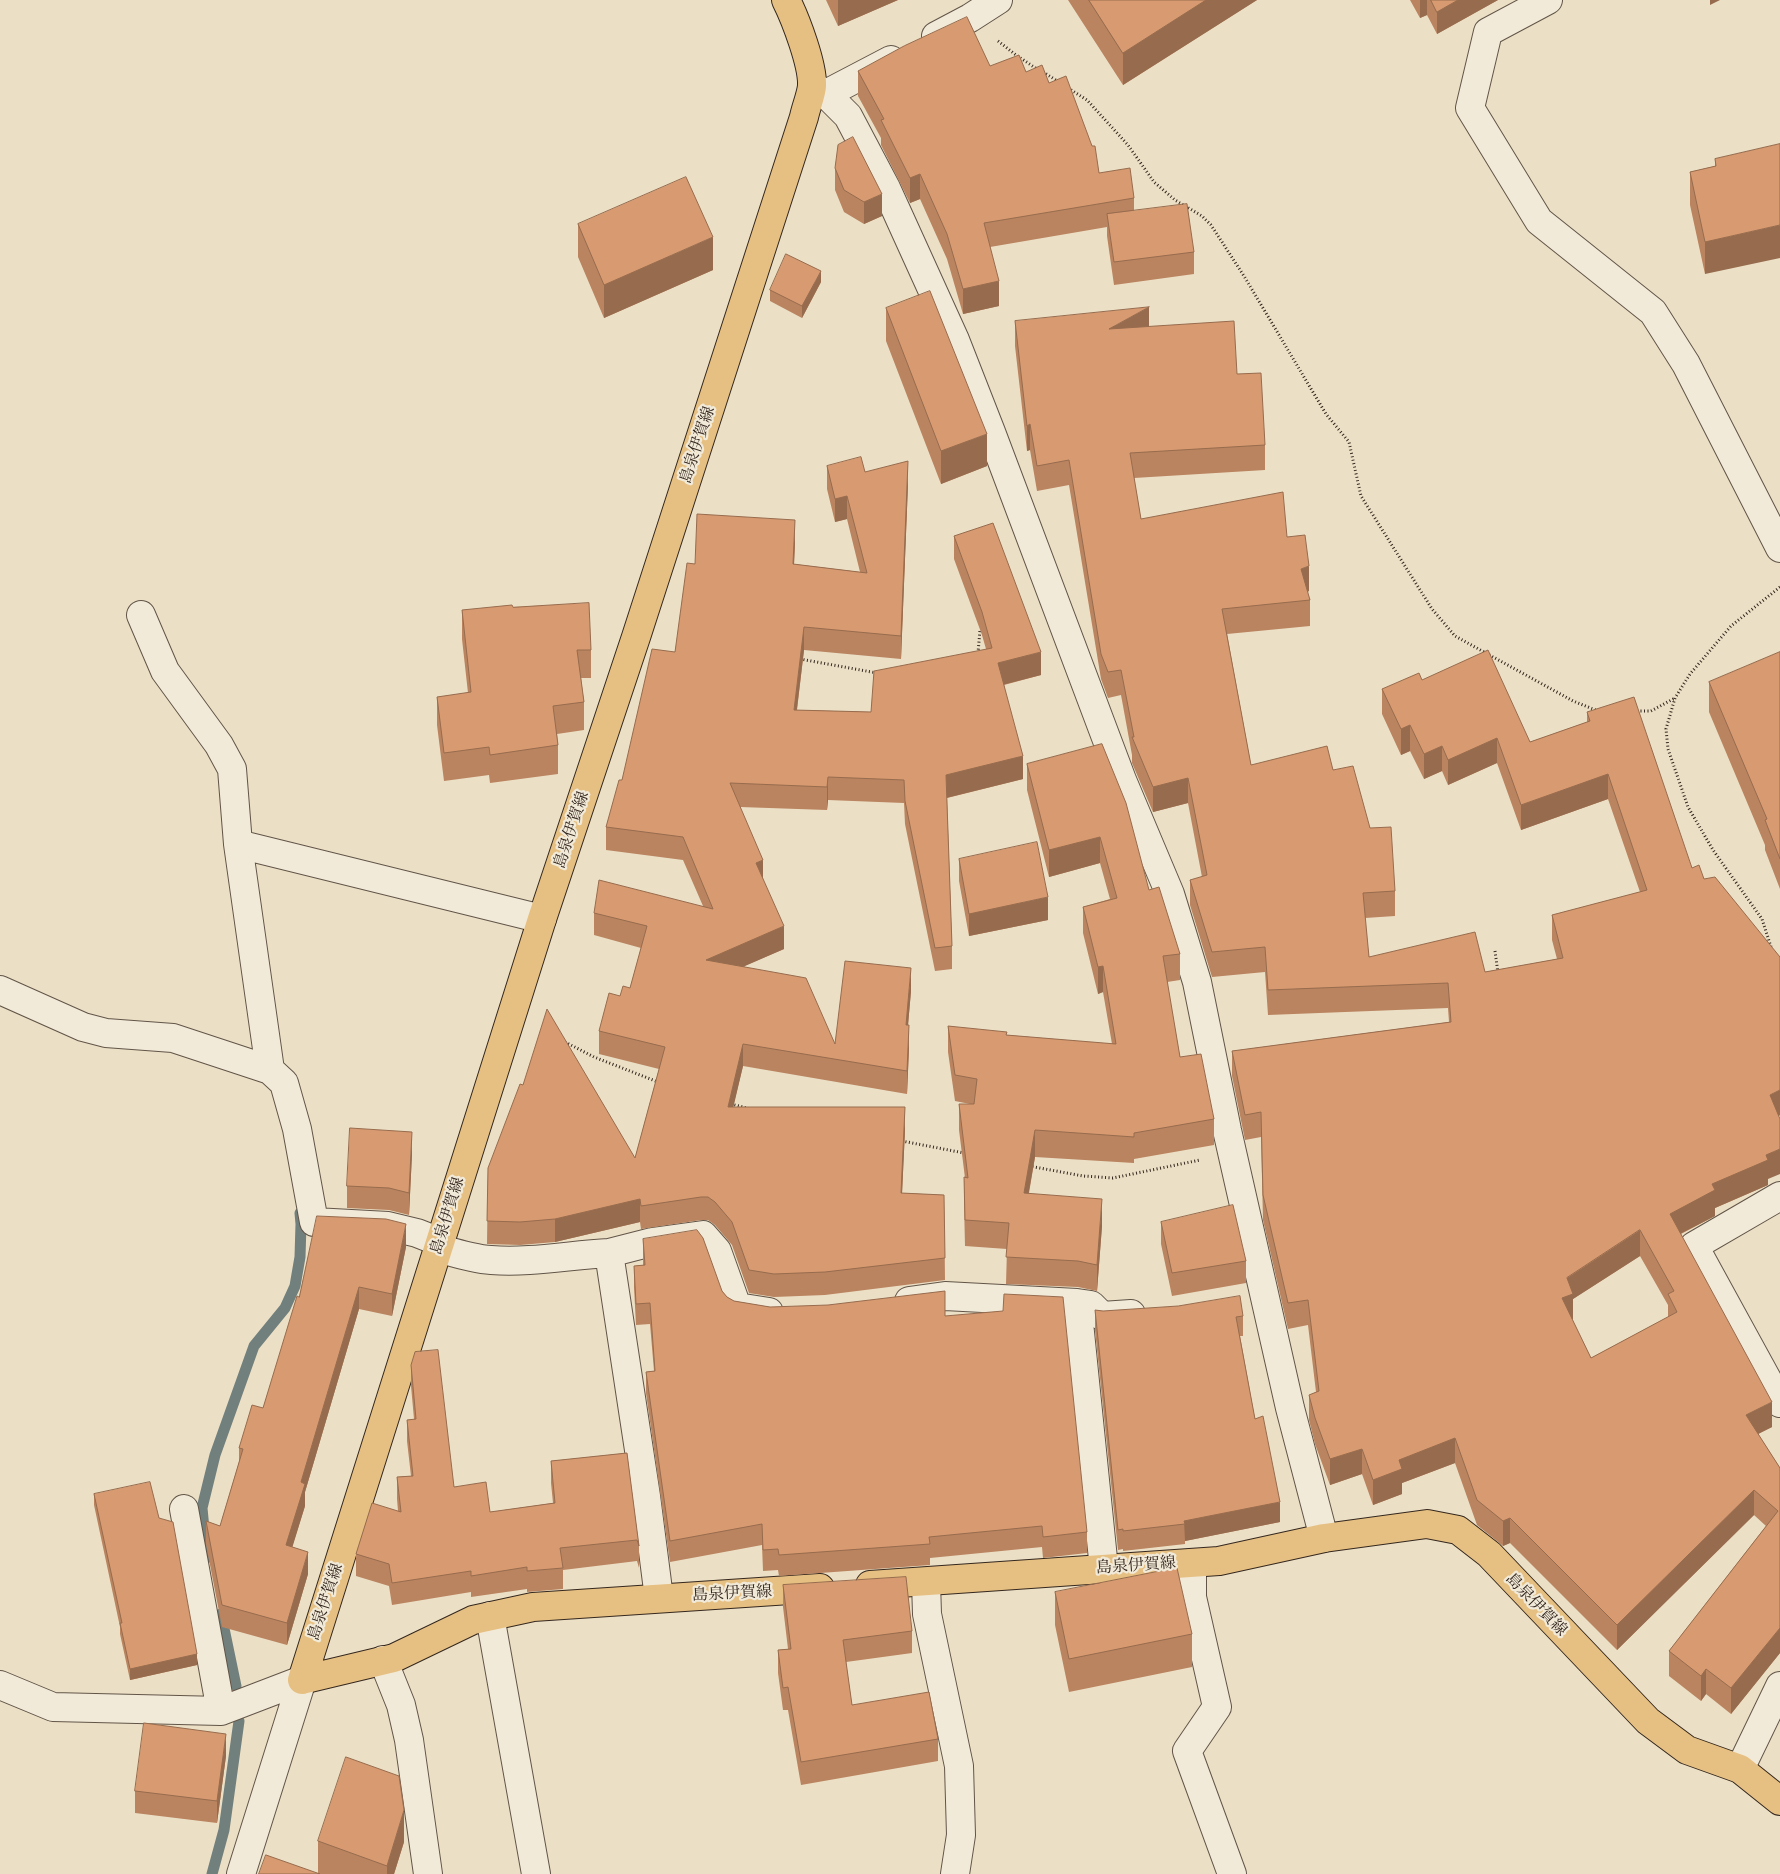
<!DOCTYPE html>
<meta charset="utf-8">
<style>
body{margin:0}
canvas{display:block;background:#ebdfc5}
</style>
<canvas width="1780" height="1874"></canvas>
<script>
const ctx = document.querySelector('canvas').getContext('2d');
ctx.lineJoin = 'round';
function trace(path, color, width, dash) { ctx.strokeStyle = color; ctx.lineWidth = width; ctx.lineCap = dash ? 'butt' : 'round'; ctx.setLineDash(dash || []); ctx.stroke(path); }
function fillPath(path, color) { ctx.fillStyle = color; ctx.fill(path, 'evenodd'); }
function drawText(font, color, halo, rows, align = 'center') {
  ctx.font = font + ' "IM FELL French Canon","Noto Serif JP",serif'; ctx.lineWidth = 4.5; ctx.setLineDash([]); ctx.textBaseline = 'middle'; ctx.strokeStyle = halo; ctx.fillStyle = color; for (const [text, x, y, turn = 0] of rows) {
    ctx.save(); ctx.translate(x, y); ctx.rotate((+turn || 0) * Math.PI / 180); ctx.textAlign = isNaN(turn) ? turn : align; if (halo) ctx.strokeText(text, 0, 0); ctx.fillText(text, 0, 0); ctx.restore();
  }
}
trace(new Path2D(`
 M209 1557 204 1529 202 1508 215 1455 254 1346 285 1308 295 1286 300 1257 301 1224 300 1213
 M221 1614 236 1686
 M212 1874 224 1830 239 1721`), '#72807d', 11);
const minor = new Path2D(`
 M1548 0 1488 32 1470 108 1539 221 1653 312 1686 364 1780 548
 M936 36 970 18 998 0
 M812 86 826 94 848 116 886 188 955 340 991 432 1122 780 1170 894 1197 982 1227 1130 1290 1408 1324 1538
 M826 94 891 60
 M141 615 165 671 219 745 232 769 238 844 270 1070 284 1083 297 1129 314 1222 388 1226 417 1233 440 1242
 M238 844 542 919
 M0 990 83 1027 106 1033 173 1038 270 1070
 M1780 1196 1694 1246 1780 1403
 M438 1248C455 1253 473 1259 491 1260 530 1263 570 1255 609 1253L646 1496 659 1598
 M609 1253 652 1242 703 1235 717 1251 737 1307 769 1312
 M909 1301 945 1296 1077 1303 1091 1305 1102 1316 1131 1314
 M1077 1303 1104 1569
 M184 1509 221 1711
 M1192 1563V1597L1217 1707 1187 1751 1232 1874
 M926 1582 927 1614 959 1766 961 1835 955 1874
 M490 1616 536 1874
 M383 1660 401 1705 409 1740 428 1874
 M0 1685 53 1707 221 1711 302 1680
 M1740 1769 1780 1686
 M241 1874 302 1680`);
const major = new Path2D(`
 M870 1585 1219 1561 1324 1538 1427 1524 1458 1530 1489 1554 1648 1721 1687 1750 1740 1769 1780 1801
 M302 1680 542 919 636 637 804 117C806 107 811 96 812 86 813 65 796 20 786 0
 M302 1680 394 1658 473 1620 533 1607 820 1588`);
trace(minor, '#625548', 30);
trace(major, '#34271e', 30);
trace(new Path2D(`
 M998 41 1016 55 1037 69
 M1043 72 1059 82
 M1068 88 1087 100 1128 145 1154 182 1175 200 1202 216 1211 225 1244 276 1326 414 1349 442 1361 496 1432 609 1455 636 1573 701 1598 711
 M978 653 980 630 983 629
 M800 659 877 673
 M1637 711H1651L1675 698
 M1771 947 1762 919 1713 850 1688 807 1668 749 1666 729 1675 698 1690 674 1731 626 1780 587
 M1495 951 1498 973
 M565 1042 594 1057 658 1082
 M731 1104 747 1108
 M902 1141 964 1153
 M1029 1166 1083 1176 1113 1178 1200 1160`), '#34271e', 3, [1, 2.5]);
trace(minor, '#f2ead9', 28);
trace(major, '#e6c082', 28);
fillPath(new Path2D(`
 M826 0H898L838 26Z
 M1068 0H1257L1123 85Z
 M1410 0H1498L1437 34 1427 15 1420 18Z
 M990 66 1026 72 1049 83 1099 173 1134 198V211L1194 252V274L1114 285 1107 236V227L990 247 999 306 963 314 947 259 920 199 910 203 881 145V138L858 96V71Z
 M1780 144 1705 274 1690 205V172L1715 166V159Z
 M835 168 882 216 864 224 844 212 835 190Z
 M578 224 713 270 604 318 578 257Z
 M821 282 802 318 770 301V290Z
 M886 308 987 466 941 484 886 341Z
 M1015 321 1149 327 1237 374 1265 445V470L1134 478 1141 519 1287 537 1309 591 1307 592 1310 600V626L1227 634 1251 765 1333 770 1370 828 1395 891V916L1365 918 1369 957 1485 972 1557 959 1552 940V915L1640 892 1608 799 1521 830 1497 763 1448 785 1442 771 1424 779 1410 751 1401 755 1382 714V689L1422 680 1530 742 1587 722V712L1692 868 1780 957V1115L1779 1116 1768 1179V1185L1715 1208V1216L1681 1234 1772 1427 1758 1434 1780 1468V1653L1731 1714 1706 1694 1701 1701 1669 1676V1651L1766 1526 1754 1515 1617 1650 1510 1543 1503 1546 1477 1525 1455 1463 1402 1483V1494L1373 1505 1362 1474 1330 1485 1315 1444 1309 1420V1395L1316 1392 1308 1325 1288 1329 1263 1220 1261 1137 1245 1140 1232 1076V1051L1449 1022 1448 1008 1268 1015 1265 972 1212 977 1190 905V880L1202 877 1188 803 1153 812 1132 763V755L1121 695 1108 698 1101 679 1069 485 1037 491 1030 450 1027 451 1015 346ZM1640 1256 1668 1305V1317L1591 1358 1572 1319H1573V1299Z
 M827 466 865 472 908 484 901 659 804 650 797 710 871 712 986 649 982 635 954 559V536L1041 675 1004 685 1023 779 947 798 952 946V969L935 971 905 824 904 803 828 800 827 810 740 807 763 879 784 949 744 966 835 1044 911 991 908 1025 909 1048 907 1094 743 1066 733 1107 905 1130 902 1193 944 1195 945 1280 825 1295 774 1297 749 1293 732 1245 715 1225 708 1220H701L641 1229 640 1222 555 1242 520 1245 487 1244 488 1168 635 1158 659 1069 599 1054V1031L620 996 630 988 641 948 594 935V913L703 906 683 860 606 850V827L622 780 675 652 695 564 795 542 794 564 860 572 847 519 835 522 827 489Z
 M513 607 591 650V678H581L584 702V730L557 734 558 745V774L490 783 489 775 444 781 437 725V697L468 693 462 639V610Z
 M1780 652V889L1765 850V845L1709 712V682Z
 M1102 744 1149 890 1180 954V980L1167 982 1180 1057 1214 1119V1145L1134 1159V1163L1035 1157 1029 1193 1102 1226 1097 1291 1078 1287 1006 1284 1007 1249 965 1246 964 1204V1177L965 1178 959 1130V1104H970L955 1101 948 1052V1026L1007 1035 1112 1044 1103 992 1098 994 1083 933V907L1110 899 1100 863 1049 877 1027 790V764Z
 M959 859 1048 920 969 936 959 881Z
 M412 1154 409 1215 389 1210 347 1208V1186Z
 M1161 1222 1246 1261V1283L1172 1296 1161 1244Z
 M643 1239 722 1291 727 1297 734 1301 770 1307 945 1316 1087 1532V1553L1043 1558 1042 1547 930 1558V1565L779 1576 778 1570 763 1571 762 1545 670 1562 646 1393V1372L654 1371 650 1324 636 1325 634 1287V1266L643 1265Z
 M406 1247 392 1316 359 1309 305 1492V1506L292 1547 308 1574 287 1645 222 1627 206 1544V1521L220 1526 239 1462V1448L263 1408 299 1297Z
 M1095 1310 1103 1311 1243 1316V1336H1240L1255 1419 1280 1522 1185 1541V1544L1123 1551V1549L1118 1550 1095 1330Z
 M411 1365 454 1487 490 1512 553 1503 551 1483V1461L627 1453 639 1546V1568L637 1561 563 1570V1589L527 1592V1589L471 1597V1592L392 1605 389 1586 356 1576V1554L398 1511 397 1499V1477L411 1476 407 1441V1420L414 1419 411 1386Z
 M94 1494 159 1518 197 1665 130 1680 120 1634V1627L94 1505Z
 M783 1585 912 1631V1653L846 1662 852 1705 938 1739V1761L801 1785 788 1710H783L778 1673V1650L788 1649 783 1607Z
 M1055 1592 1192 1634V1667L1069 1692 1055 1625Z
 M226 1756 217 1823 135 1813V1791Z
 M318 1841 404 1842 394 1874H259L318 1873Z`), '#ba8460');
fillPath(new Path2D(`
 M838 0H898L838 26Z
 M1206 0H1257L1123 85V53Z
 M1420 0H1427V15L1420 18Z
 M1458 0H1498L1437 34V12Z
 M1710 0H1720L1710 5Z
 M920 174V199L910 203V178Z
 M882 194V216L864 224V202Z
 M1780 225V258L1705 274V242Z
 M713 237V270L604 318V285Z
 M821 271V282L802 318V306Z
 M999 281V306L963 314V289Z
 M1149 307V332L1109 329Z
 M1030 424V450L1027 451V426Z
 M987 434V466L941 484V451Z
 M908 461V484L901 659V636Z
 M847 496V519L835 522V499Z
 M795 520V542L793 587V564Z
 M1309 566V591L1301 594V569Z
 M804 627V650L794 733V710Z
 M1041 652V675L998 686V663Z
 M1410 725V751L1401 755V729Z
 M1497 738V763L1448 785V760Z
 M1442 746V771L1424 779V754Z
 M1023 756V779L946 798V775Z
 M1608 774V799L1521 830V805Z
 M828 777V800L827 810V787Z
 M1188 778V803L1153 812V787Z
 M1100 837V863L1049 877V850Z
 M763 860V883L756 863Z
 M1048 897V920L969 936V914Z
 M784 926V949L706 983V960Z
 M1103 966V992L1098 994V967Z
 M911 968V991L906 1048V1025Z
 M909 1025V1048L907 1094V1071Z
 M743 1044V1066L728 1130V1107Z
 M1780 1090V1115L1770 1121V1095Z
 M905 1107V1130L901 1216V1193Z
 M1035 1130V1157L1024 1219V1193Z
 M412 1132V1154L409 1215V1193Z
 M1780 1149V1174L1768 1179V1185L1715 1208V1216L1670 1239V1214L1712 1184 1766 1155Z
 M640 1199V1222L555 1242V1219Z
 M1102 1199V1226L1097 1291V1265Z
 M406 1224V1247L392 1316V1294Z
 M1640 1230V1256L1573 1299V1319L1562 1323V1298L1567 1278Z
 M359 1287V1309L305 1492V1506L286 1568V1545L301 1482Z
 M1772 1402V1427L1746 1440V1415Z
 M1455 1438V1463L1402 1483V1494L1373 1505V1480L1399 1460Z
 M1362 1449V1474L1330 1485V1459Z
 M1754 1490V1515L1617 1650V1625Z
 M1280 1502V1522L1185 1541 1184 1521Z
 M1510 1518V1543L1503 1546V1521Z
 M308 1552V1574L287 1645V1623Z
 M1780 1628V1653L1731 1714V1688Z
 M197 1654V1665L130 1680V1669Z
 M1706 1669V1694L1701 1701V1676Z
 M226 1734V1756L217 1823V1801Z
 M404 1810V1842L394 1874H387V1866Z`), '#976c4e');
const building = new Path2D(`
 M1089 0H1206L1123 53Z
 M1431 0H1458L1437 12Z
 M967 17 990 66 1019 55 1026 72 1042 65 1049 83 1066 76 1092 146H1095L1099 173 1130 168 1134 198 984 223 999 281 963 289 947 234 920 174 910 178 881 120 884 119 858 71 904 46Z
 M853 137 882 194 864 202 844 190 835 168 838 145Z
 M1780 144V225L1705 242 1690 172 1716 166 1715 159Z
 M686 177 713 237 604 285 578 224Z
 M1187 204 1194 252 1114 262 1107 214Z
 M786 254 821 271 802 306 770 290Z
 M930 291 987 434 941 451 886 308Z
 M1149 307 1109 329 1234 321 1237 374 1261 373 1265 445 1130 453 1141 519 1283 492 1287 537 1305 535 1309 566 1301 569 1310 600 1222 609 1251 765 1327 746 1333 770 1353 766 1370 828 1391 827 1395 891 1363 893 1369 957 1475 932 1485 972 1563 958 1552 915 1647 890 1608 774 1521 805 1497 738 1448 760 1442 746 1424 754 1410 725 1401 729 1382 689 1419 673 1422 680 1488 650 1530 742 1590 721 1587 712 1634 697 1692 868 1699 865 1704 879 1715 877 1780 957V1090L1770 1095 1780 1119V1149L1766 1155 1768 1160 1712 1184 1715 1190 1670 1214 1772 1402 1746 1415 1780 1468V1628L1731 1688 1706 1669 1701 1676 1669 1651 1778 1511 1754 1490 1617 1625 1510 1518 1503 1521 1477 1500 1455 1438 1399 1460 1402 1469 1373 1480 1362 1449 1330 1459 1315 1418 1309 1395 1319 1391 1308 1300 1288 1303 1263 1195 1261 1112 1245 1115 1232 1051 1451 1022 1448 983 1268 990 1265 947 1212 952 1190 880 1207 875 1188 778 1153 787 1137 749 1132 737H1134L1121 670 1108 672 1101 654 1069 460 1037 466 1030 424 1027 426 1015 321ZM1640 1230 1674 1291 1668 1294 1677 1312 1591 1358 1562 1298 1573 1294 1567 1278Z
 M861 457 865 472 908 461 901 636 804 627 794 710 871 712 874 671 992 648 982 612 954 536 993 523 1041 652 998 663 1023 756 946 775 952 946 935 948 905 801 904 780 828 777 827 787 730 783 763 860 756 863 784 926 706 960 806 978 835 1044 845 961 911 968 906 1025H909L907 1071 743 1044 728 1107H905L901 1193 944 1195 945 1258 825 1272 774 1274 749 1270 732 1222 715 1202 708 1197H701L641 1206 640 1199 555 1219 520 1222 487 1221 488 1168 520 1084 523 1085 547 1009 635 1158 665 1047 599 1031 609 993 620 996 623 986 630 988 647 926 594 913 599 880 713 909 683 837 606 827 619 780H622L652 649 675 652 687 563 695 564 697 514 795 520 793 564 867 573 847 496 835 499 827 466Z
 M589 603 591 650H577L584 702 553 706 558 745 490 755 489 747 444 753 437 697 471 692 462 610 512 605 513 607Z
 M1780 652V859L1765 820 1767 819 1709 682Z
 M1102 744 1126 803 1149 890 1159 887 1180 954 1163 956 1180 1057 1201 1054 1214 1119 1134 1133V1137L1035 1130 1024 1193 1102 1199 1097 1265 1078 1261 1006 1257 1009 1223 965 1220 964 1177 968 1178 959 1104H974L977 1079 955 1075 948 1026 1007 1032 1006 1035 1116 1044 1103 966 1098 967 1083 907 1117 898 1100 837 1049 850 1027 764Z
 M1037 842 1048 897 969 914 959 859Z
 M350 1128 412 1132 409 1193 389 1188 347 1186Z
 M1233 1205 1246 1261 1172 1273 1161 1222Z
 M317 1216 386 1219 406 1224 392 1294 359 1287 301 1482 305 1484 286 1545 308 1552 287 1623 222 1605 206 1521 220 1526 243 1449 239 1448 252 1405 263 1408 297 1296 299 1297Z
 M697 1230 703 1238 722 1291 727 1297 734 1301 770 1307 828 1305 945 1291V1316L1003 1311 1004 1294 1063 1297 1087 1532 1043 1537 1042 1526 929 1537 930 1544 779 1555 778 1549 763 1550 762 1524 670 1541 646 1372 655 1371 650 1303 636 1304 634 1266 645 1265 643 1239Z
 M1240 1296 1243 1316 1236 1317 1255 1419 1263 1416 1280 1502 1184 1521 1185 1524 1123 1531V1529L1118 1530 1095 1310 1103 1311 1178 1306Z
 M438 1350 454 1487 486 1482 490 1512 555 1503 551 1461 627 1453 639 1546 637 1540 560 1548 563 1568 527 1571V1567L471 1576V1571L392 1583 389 1564 356 1554 372 1503 401 1512 397 1477 413 1476 407 1420 416 1419 411 1365 415 1352Z
 M150 1482 159 1518 173 1522 197 1654 130 1669 120 1623H122L94 1494Z
 M1177 1568 1192 1634 1069 1659 1055 1592Z
 M906 1577 912 1631 843 1640 852 1705 929 1692 938 1739 801 1762 788 1687 783 1688 778 1650 791 1649 783 1585Z
 M144 1723 226 1734 217 1801 135 1791Z
 M346 1757 399 1776 404 1810 387 1866 318 1841Z
 M266 1855 320 1874H259Z`);
fillPath(building, '#d89a70');
trace(building, '#976c4e', 1);
drawText('16px', '#34271e', '#f2ead9', [
 ["島泉伊賀線",698,445,-72],
 ["島泉伊賀線",572,830,-72],
 ["島泉伊賀線",448,1216,-73],
 ["島泉伊賀線",1136,1566,-4],
 ["島泉伊賀線",732,1594,-3],
 ["島泉伊賀線",326,1602,-72],
 ["島泉伊賀線",1536,1605,46]
]);
</script>
